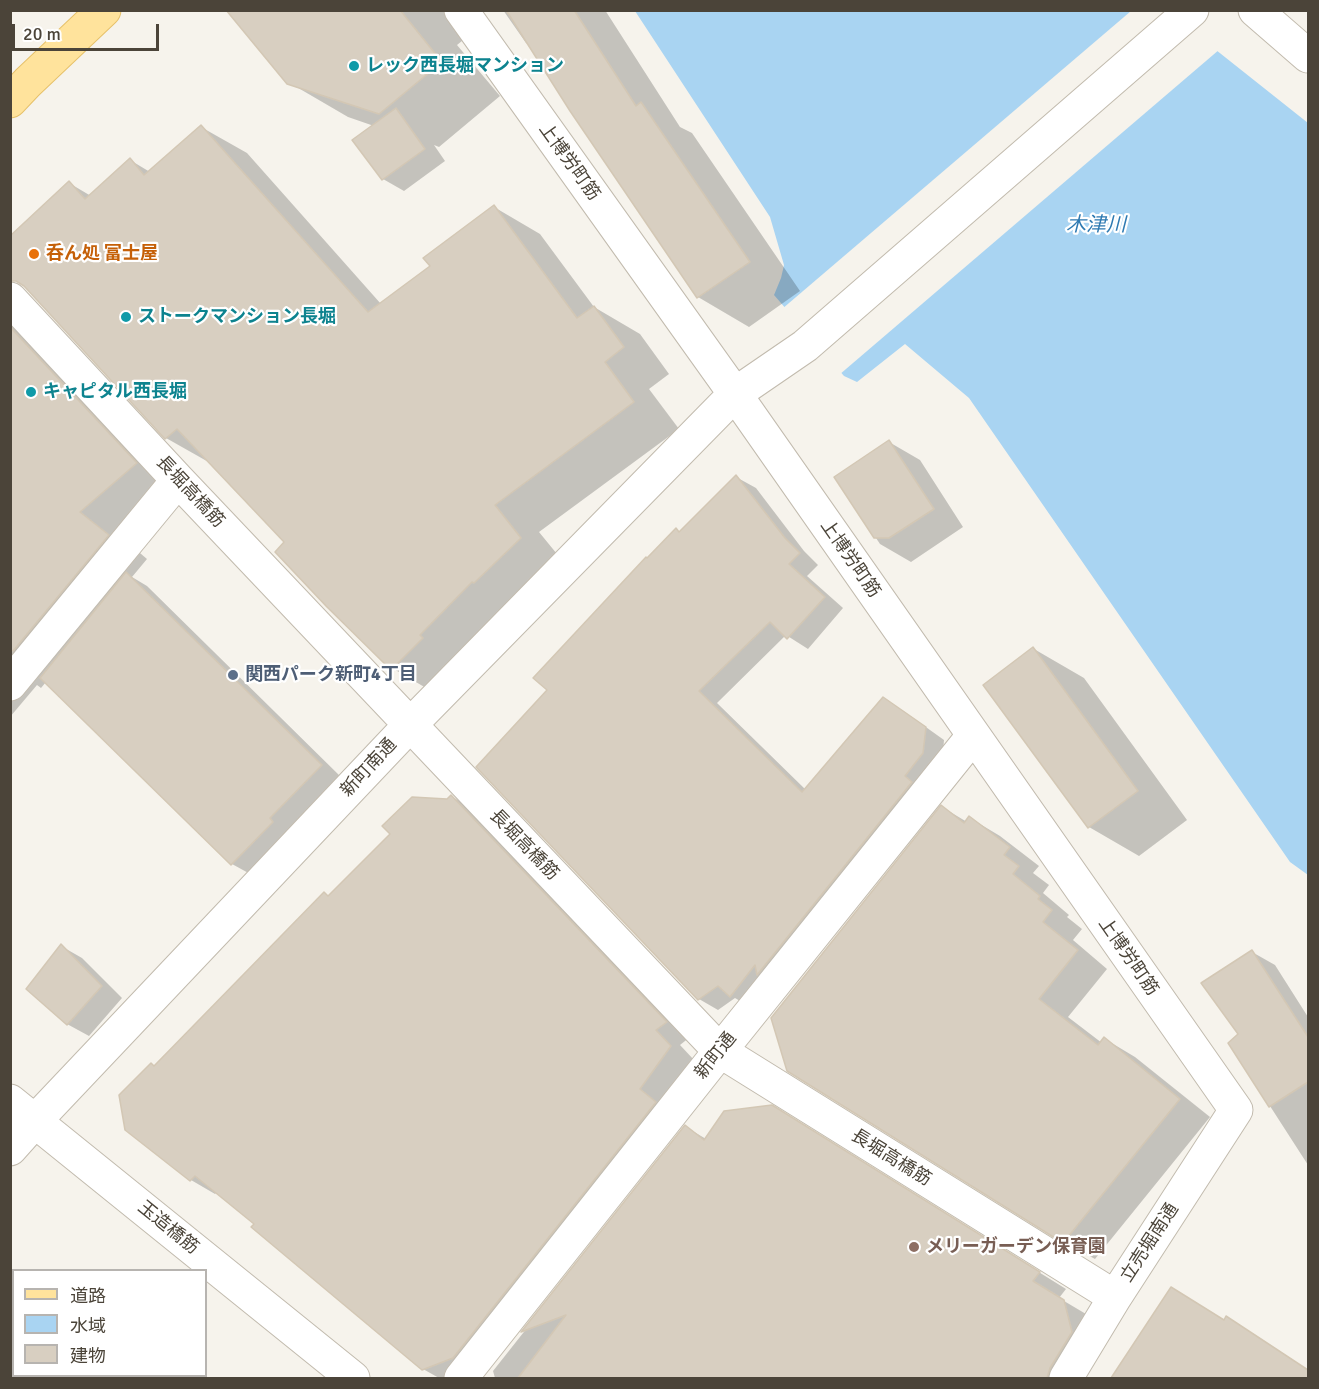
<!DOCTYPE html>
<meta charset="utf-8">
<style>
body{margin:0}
#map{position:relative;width:1319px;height:1389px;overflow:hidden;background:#f6f3ec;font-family:Signika,"Noto Sans JP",sans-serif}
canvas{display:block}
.frame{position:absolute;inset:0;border:12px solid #4b4439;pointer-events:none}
.legend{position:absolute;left:12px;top:1269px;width:195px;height:108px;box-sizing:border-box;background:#fff;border:2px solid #b7b4b0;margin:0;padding:8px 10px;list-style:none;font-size:18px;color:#4b4439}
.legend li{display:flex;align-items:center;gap:12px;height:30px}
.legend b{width:30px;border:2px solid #b7b4b0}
.scale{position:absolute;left:12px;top:24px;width:147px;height:27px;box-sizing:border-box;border:3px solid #4b4439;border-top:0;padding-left:8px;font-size:18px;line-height:21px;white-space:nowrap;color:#4b4439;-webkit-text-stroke:4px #fff;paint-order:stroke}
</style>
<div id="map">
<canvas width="1319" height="1389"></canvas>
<div class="frame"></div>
<ul class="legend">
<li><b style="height:8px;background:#ffe39c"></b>道路</li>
<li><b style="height:16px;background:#a9d4f2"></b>水域</li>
<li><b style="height:16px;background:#d8cfc1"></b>建物</li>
</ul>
<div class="scale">20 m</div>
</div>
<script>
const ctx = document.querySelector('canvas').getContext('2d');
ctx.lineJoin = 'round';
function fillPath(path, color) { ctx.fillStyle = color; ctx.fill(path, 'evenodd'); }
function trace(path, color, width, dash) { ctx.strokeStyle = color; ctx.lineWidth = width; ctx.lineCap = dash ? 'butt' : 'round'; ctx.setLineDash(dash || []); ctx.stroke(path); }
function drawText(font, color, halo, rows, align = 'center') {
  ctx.font = font + ' Signika,"Noto Sans JP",sans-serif'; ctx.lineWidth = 4.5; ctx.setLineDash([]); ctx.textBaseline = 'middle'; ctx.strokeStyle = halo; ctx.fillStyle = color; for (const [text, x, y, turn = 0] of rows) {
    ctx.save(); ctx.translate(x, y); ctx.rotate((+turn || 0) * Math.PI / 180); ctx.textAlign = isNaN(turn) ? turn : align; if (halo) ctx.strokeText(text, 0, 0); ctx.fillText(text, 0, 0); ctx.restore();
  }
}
fillPath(new Path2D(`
 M635 11H1177L1211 46 1308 123V875L1290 862 969 398 905 344 857 382 844 376 774 295 781 278 784 265 770 217Z`), '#a9d4f2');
fillPath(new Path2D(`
 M1182 10 1220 49 839 375 782 309 1131 11Z`), '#f6f3ec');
fillPath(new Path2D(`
 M246 10H447L468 36 457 45 500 96 439 147 434 145 445 161 404 191 383 179 374 126 348 117 288 82Z
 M503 10H605L680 127 692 133 800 291 749 327 698 297 530 45 526 43Z
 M201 127 247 153 381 304 432 267 494 207 540 234 594 307 640 334 669 374 649 389 679 429 539 532 566 565 438 695 392 668 286 542 212 464 166 438 69 183 91 196 130 160 150 172Z
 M10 323 175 487 119 535 147 559 132 577 147 586 341 777 252 875 232 864 46 682 41 688 37 685 10 717Z
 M889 442 920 460 963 527 911 562 880 544 836 478Z
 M736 477 756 488 804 551 818 565 807 576 843 608 808 649 786 635 717 703 806 790 883 699 902 710 944 740 942 764 750 1007 735 998 718 1010 699 999 549 690 648 559 676 530 680 533Z
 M1034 649 1084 678 1187 820 1139 856 1089 827Z
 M451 796 476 811 690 1037 680 1045 695 1061 460 1378H439L423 1369 256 1223 217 1192 215 1194 191 1180 155 1067 329 897Z
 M942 807 967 822 970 818 1000 836 1039 866 1033 873 1049 885 1043 893 1069 915 1067 917 1082 929 1073 940 1107 969 1068 1017 1102 1043 1105 1039 1135 1057 1210 1117 1095 1259 1064 1242Z
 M61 946 82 958 122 998 89 1036 67 1024Z
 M1252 952 1275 965 1308 1017V1165L1230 1044 1240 1034Z
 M799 1123 1066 1289 1059 1298 1091 1317 1080 1378H495L493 1371 686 1127 706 1139Z
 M1172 1289 1225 1321 1227 1318 1254 1334 1308 1370V1378H1113Z
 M10 1351 14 1353V1376H40L43 1378H10Z`), '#0003');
const building = new Path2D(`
 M226 10H400L442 62 379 114 287 84Z
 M506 10H574L636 106 641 102 750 262 697 298 570 111Z
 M396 108 425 149 382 180 352 140Z
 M201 125 368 312 430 266 423 258 494 205 577 318 594 306 624 347 605 362 634 402 495 505 521 538 474 583 472 582 420 635 423 638 391 670 326 606 275 552 284 542 177 429 165 439 24 286 16 281H10V236L69 181 85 199 130 158 144 175Z
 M10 327 137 463 80 512 109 535 13 651 10 649Z
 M889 440 934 509 889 538H874L834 477Z
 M736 475 785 538 800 553 789 564 825 597 787 639 770 622 699 691 802 792 883 697 926 727 923 753 905 776 912 782 757 975 755 965 730 997 718 986 698 1000 476 767 547 690 533 678 646 557 647 558 676 528 679 532Z
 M126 572 322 765 270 818 273 822 231 865 40 678Z
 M1033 647 1138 791 1088 828 983 685Z
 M451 795 667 1022 656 1030 671 1046 640 1089 656 1102 453 1358 422 1370 251 1227 254 1224 195 1176 190 1181 125 1130 119 1095 151 1063 154 1066 324 892 328 896 390 834 382 826 412 797 447 799Z
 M941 805 964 823 969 816 1010 847 1004 855 1019 866 1013 874 1040 896 1038 899 1052 910 1043 922 1078 950 1039 999 1098 1045 1104 1037 1180 1099 1063 1243 787 1071 771 1018Z
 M61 944 102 986 67 1025 26 989Z
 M1252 950 1308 1037V1082L1269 1107 1228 1043 1238 1034 1201 983Z
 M772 1105 1040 1272 1033 1281 1064 1300 1072 1332 1050 1368 1047 1378H518L566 1315 521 1332 685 1125 704 1140 724 1111Z
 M1171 1287 1224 1320 1226 1316 1308 1370V1378H1111Z`);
fillPath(building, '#d8cfc1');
trace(building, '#d3c7b4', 1.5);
const minor = new Path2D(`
 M461 10 735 394 1236 1110 1115 1297 1066 1378
 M1255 10 1308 56
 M10 299 178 480 720 1051 1115 1297
 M10 684 178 480
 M10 1101 353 1378
 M10 1149 35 1121 410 725 735 394 805 346 1192 10
 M461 1378 720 1051 973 736`);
const major = new Path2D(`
 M10 101 28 82 104 10`);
trace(minor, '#c2bbae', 35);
trace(major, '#e6c16a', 35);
trace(minor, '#fff', 33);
trace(major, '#ffe39c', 33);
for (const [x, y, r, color] of [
 [354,66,6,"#0f9aa8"],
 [34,254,6,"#e8710a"],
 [126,317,6,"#0f9aa8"],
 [31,392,6,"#0f9aa8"],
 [233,675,6,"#5c6f8a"],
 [914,1247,6,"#8d6e63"]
]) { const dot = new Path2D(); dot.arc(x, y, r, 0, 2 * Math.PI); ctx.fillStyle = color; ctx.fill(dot); trace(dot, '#fff', 2); }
drawText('bold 18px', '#0d838f', '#fff', [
 ["レック西長堀マンション",366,66],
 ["ストークマンション長堀",138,317],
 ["キャピタル西長堀",43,392]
], 'left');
drawText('18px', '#4b4439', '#fff', [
 ["上博労町筋",569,162,54],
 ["長堀高橋筋",190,492,47],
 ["上博労町筋",850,559,55],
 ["新町南通",369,768,-47],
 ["長堀高橋筋",524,845,46],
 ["上博労町筋",1128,957,55],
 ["新町通",716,1056,-51],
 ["長堀高橋筋",891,1158,32],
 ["玉造橋筋",168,1228,39],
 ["立売堀南通",1150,1243,-57]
]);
drawText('bold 18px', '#c56008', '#fff', [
 ["呑ん処 富士屋",46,254]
], 'left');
drawText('bold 18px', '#4e5e75', '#fff', [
 ["関西パーク新町4丁目",245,675]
], 'left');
drawText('bold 18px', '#785e54', '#fff', [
 ["メリーガーデン保育園",926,1247]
], 'left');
drawText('italic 20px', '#2e7ab2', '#fff', [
 ["木津川",1096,226]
]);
</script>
